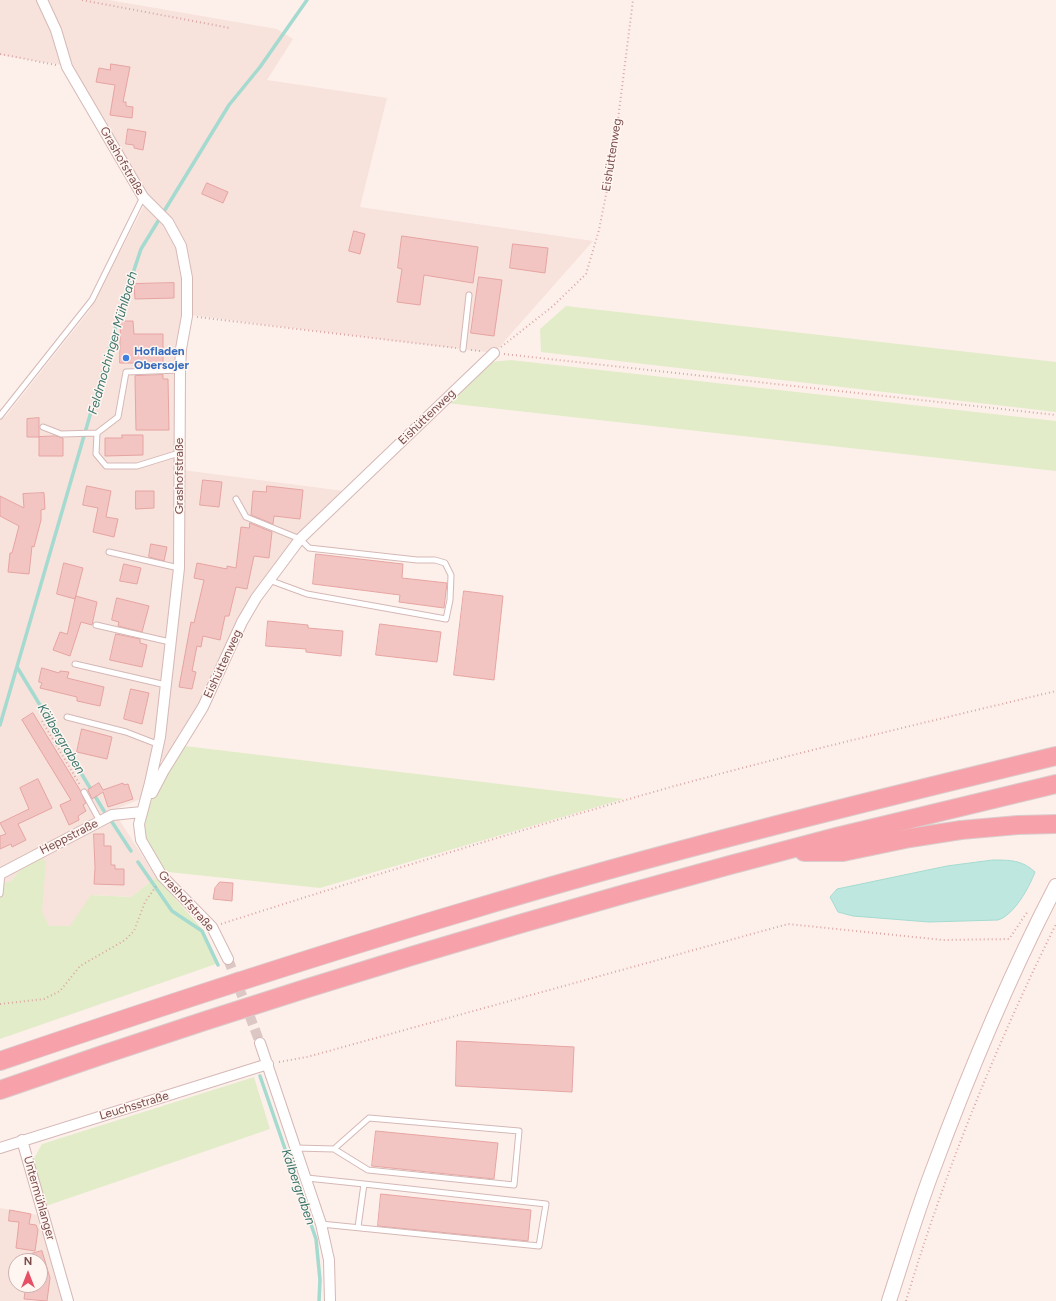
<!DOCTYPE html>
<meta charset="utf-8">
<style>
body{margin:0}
#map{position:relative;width:1056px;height:1301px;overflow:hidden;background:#fdf0eb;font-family:Figtree,sans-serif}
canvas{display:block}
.north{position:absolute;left:8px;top:1253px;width:40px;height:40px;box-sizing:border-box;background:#fff6f2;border:1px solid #cab2b0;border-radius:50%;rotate:0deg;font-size:11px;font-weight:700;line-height:16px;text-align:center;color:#7a4d4d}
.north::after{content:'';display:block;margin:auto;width:14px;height:18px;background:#e75064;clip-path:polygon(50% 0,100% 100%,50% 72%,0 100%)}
</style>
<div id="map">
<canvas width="1056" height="1301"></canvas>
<div class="north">N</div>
</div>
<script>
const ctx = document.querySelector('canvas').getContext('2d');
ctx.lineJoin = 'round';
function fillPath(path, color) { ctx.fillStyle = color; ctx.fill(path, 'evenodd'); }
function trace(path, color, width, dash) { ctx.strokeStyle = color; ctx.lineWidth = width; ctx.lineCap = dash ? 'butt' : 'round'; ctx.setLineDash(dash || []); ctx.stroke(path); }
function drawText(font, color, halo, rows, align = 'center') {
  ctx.font = font + ' Figtree,sans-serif'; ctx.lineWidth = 3; ctx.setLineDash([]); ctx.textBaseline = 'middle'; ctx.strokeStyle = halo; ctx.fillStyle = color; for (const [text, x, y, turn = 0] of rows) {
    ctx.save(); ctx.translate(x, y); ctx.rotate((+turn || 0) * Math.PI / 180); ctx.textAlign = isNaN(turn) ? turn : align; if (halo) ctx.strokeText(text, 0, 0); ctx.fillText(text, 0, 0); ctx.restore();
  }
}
fillPath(new Path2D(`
 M0 0H109L277 29 293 39 267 80 387 98 360 207 593 241 494 353 182 314 175 469 344 491 299 535 166 761H151L141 799 113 810 156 877 131 897 91 895 90 936 33 941 24 865 10 882 0 881V419L6 416 89 311 144 206 68 66 0 55Z
 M0 1208 38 1215 63 1301H0ZM16 1261H40V1285H16Z`), '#f7e2dc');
fillPath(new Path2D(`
 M566 306 1056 362V412L541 352 540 329Z
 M511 360 1056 421V471L446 403 490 362Z
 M185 746 624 799 320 888 168 872C160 864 149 854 146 842 139 807 167 773 185 746Z
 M42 858 46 861 42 912 49 926H70L91 895 131 897 156 877 204 931 216 964 0 1039V881L10 882C19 871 27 860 42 858Z
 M254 1077 270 1129 46 1206 32 1162 42 1144Z`), '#e3ecc9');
const water = new Path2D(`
 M993 860C1010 860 1022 860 1035 872 1029 888 1014 915 998 920L929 922 853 916 838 912 830 897 837 889 947 866Z`);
fillPath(water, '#bee8df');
trace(water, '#a4dacf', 1);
trace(new Path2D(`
 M17 667 104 811
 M0 725 120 312 141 249 229 105 260 67 307 0
 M112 822 131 851
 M138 862 172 911 202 931 218 965
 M260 1076 316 1239 320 1280 319 1301`), '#a4dacf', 3.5);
const building = new Path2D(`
 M111 64 130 67 123 102H126V106L133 107 132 118 110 115 115 85 96 82 99 68 110 70Z
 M128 129 146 132 143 150 134 148V145L126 144Z
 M207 183 228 192 223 203 202 194Z
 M354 231 365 234 360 254 349 251Z
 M402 236 478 247 473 283 424 275 420 305 397 302 402 269 398 268Z
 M513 244 548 248 545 273 510 268Z
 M479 277 502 280 494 336 471 333Z
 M174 283V298L135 299 134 284Z
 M121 321H133L134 334H163V367L135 368V363H120Z
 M163 375V379H168L169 430H136L135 376Z
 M39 418V437H27V419Z
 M122 435H143V455L105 456V438H122Z
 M56 436 63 438V456H39V437Z
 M203 480 222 482 219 507 200 505Z
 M87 486 111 491 106 517 118 519 114 537 93 532 98 508 83 505Z
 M267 486 303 490 300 519 274 516 273 524 251 515 253 491 266 492Z
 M136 491H154V508L136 509Z
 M44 493 45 509 41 510V520L34 547 32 546 29 574 8 572 10 553H12L19 526 0 516V496L24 508 23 494Z
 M250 523 272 532 269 558 254 556 247 589 236 587 229 616H225L220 640 203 636 201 647 197 646 192 671 196 672 192 689 179 687 191 622 194 623 204 580 194 578 197 563 227 569V566L236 568 241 527 249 528Z
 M151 544 167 547 164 561 149 557Z
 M316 554 403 564 402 578 447 583 444 608 399 602 400 595 313 584Z
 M64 563 83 568 75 599 57 594Z
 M124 564 141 568 137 584 120 581Z
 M464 591 503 596 494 680 454 675Z
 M76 596 97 602 92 625 81 622 70 656 53 650 60 632 67 634Z
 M117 598 149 606 142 632 118 626 119 622 112 620Z
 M268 621 308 625V628L343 631 341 656 306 652V649L266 646Z
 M380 624 441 632 437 662 376 655Z
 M116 634 140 639V643L147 645 142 667 110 660Z
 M42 668 59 673 60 671 69 672 67 678 104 687 100 706 77 701V697L40 688 42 683 39 682Z
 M131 689 149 693 142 724 124 719Z
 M33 713 80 790 86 803 83 805 86 811 78 816 79 820 69 825 60 805 71 800 22 720Z
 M82 729 112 737 107 759 77 752Z
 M38 779 52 808 18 824 26 840 12 847 11 844 0 849V836L6 834 0 823 29 809 20 788Z
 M99 783 103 790 123 783 124 785 128 784 133 799 108 807 103 792 92 799 88 790Z
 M94 834H104V846H111V865H115V869H124V885L94 884 95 868Z
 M220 882 233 883 232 901 213 899 215 888Z
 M457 1041 574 1047 572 1092 456 1086Z
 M376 1131 498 1143 494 1179 372 1166Z
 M381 1194 531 1210 528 1241 378 1226Z
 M10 1210 31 1214 29 1224 36 1225 38 1230 35 1251 16 1248 19 1222 9 1221Z
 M42 1251 50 1278 47 1301 24 1299 26 1285H40V1261H16V1258Z`);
fillPath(building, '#f3c5c2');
trace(building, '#e6a4a2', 1);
trace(new Path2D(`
 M228 959 260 1043`), '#dcc7c4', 10, [10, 5]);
const service = new Path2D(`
 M463 349 469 295
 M0 416 92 300 143 197
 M43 427 61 434 97 433
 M179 453 137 466H106L96 454 97 433 118 417 126 372 180 370
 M236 499 246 517 300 539 309 548 417 560H435L445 563 451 575 450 600 446 619 307 594 269 580
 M109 552 179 568
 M96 625 170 642
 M75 664 166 685
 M67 717 126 732 157 744
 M84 792 100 821
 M0 894 2 874
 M296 1148 334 1149 368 1170 514 1185 519 1131 369 1118 334 1149
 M307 1178 364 1184
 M321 1224 539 1246 546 1204 364 1184 358 1227`);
const minor = new Path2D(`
 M42 0 56 30 67 67 143 197 168 222 181 246 187 278V316L181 349 180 370 179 568 160 737 150 783 139 824 141 840 162 876 212 927 228 959
 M152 793 164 770 203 707 242 622 256 598 300 539 494 353
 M0 874 112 815 142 812
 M260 1043 321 1224 329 1260 330 1301
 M22 1140 68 1301
 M0 1148 268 1064`);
const secondary = new Path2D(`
 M889 1301C903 1258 916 1214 932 1172 968 1075 1008 978 1056 886`);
const motorway = new Path2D(`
 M804 852H843L910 838 961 830 1018 825 1056 824
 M0 1061C153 1009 308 958 463 912 658 853 857 804 1056 756
 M0 1090C275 994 554 910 836 837 909 819 983 802 1056 784`);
trace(service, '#d5b8b6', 7);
trace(minor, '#d5b8b6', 12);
trace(secondary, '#dab8b5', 16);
trace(motorway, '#dacdcd', 20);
trace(new Path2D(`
 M82 0 230 28
 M0 54 56 65
 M197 317 456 348
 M501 347 553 306 586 274 599 230 613 159 633 0
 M471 350 480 351
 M504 354 1056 415
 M42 721 80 785
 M221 924C371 876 520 830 671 787 799 752 927 722 1056 691
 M0 1004 44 999 60 991 80 966 125 940 134 931 145 902 157 885
 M279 1062 307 1057 788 924 943 940 1009 939 1028 911
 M906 1301C945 1171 996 1045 1056 924`), '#d9a6a4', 2, [1, 3]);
trace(service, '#fff', 5);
trace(minor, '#fff', 10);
trace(secondary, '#fff', 14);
trace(motorway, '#f7a2aa', 18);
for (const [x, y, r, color] of [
 [126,358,4,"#3f7fe0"]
]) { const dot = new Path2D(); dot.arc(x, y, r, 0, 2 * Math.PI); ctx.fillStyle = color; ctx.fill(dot); trace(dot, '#fff6f2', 1.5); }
drawText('12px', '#7a4d4d', '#fff6f2', [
 ["Eishüttenweg",612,155,-81],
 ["Grashofstraße",122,161,60],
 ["Eishüttenweg",427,417,-44],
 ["Grashofstraße",179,476,-90],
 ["Eishüttenweg",223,664,-65],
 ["Heppstraße",69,837,-27],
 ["Grashofstraße",186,901,48],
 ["Leuchsstraße",134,1106,-17],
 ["Untermühlanger",39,1198,74]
]);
drawText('bold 12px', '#366cbe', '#fff6f2', [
 ["Hofladen",134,351],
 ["Obersojer",134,365]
], 'left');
drawText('italic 13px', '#3c776c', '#fff6f2', [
 ["Feldmochinger Mühlbach",113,343,-74],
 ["Kälbergraben",61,739,59],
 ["Kälbergraben",298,1187,71]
]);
</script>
